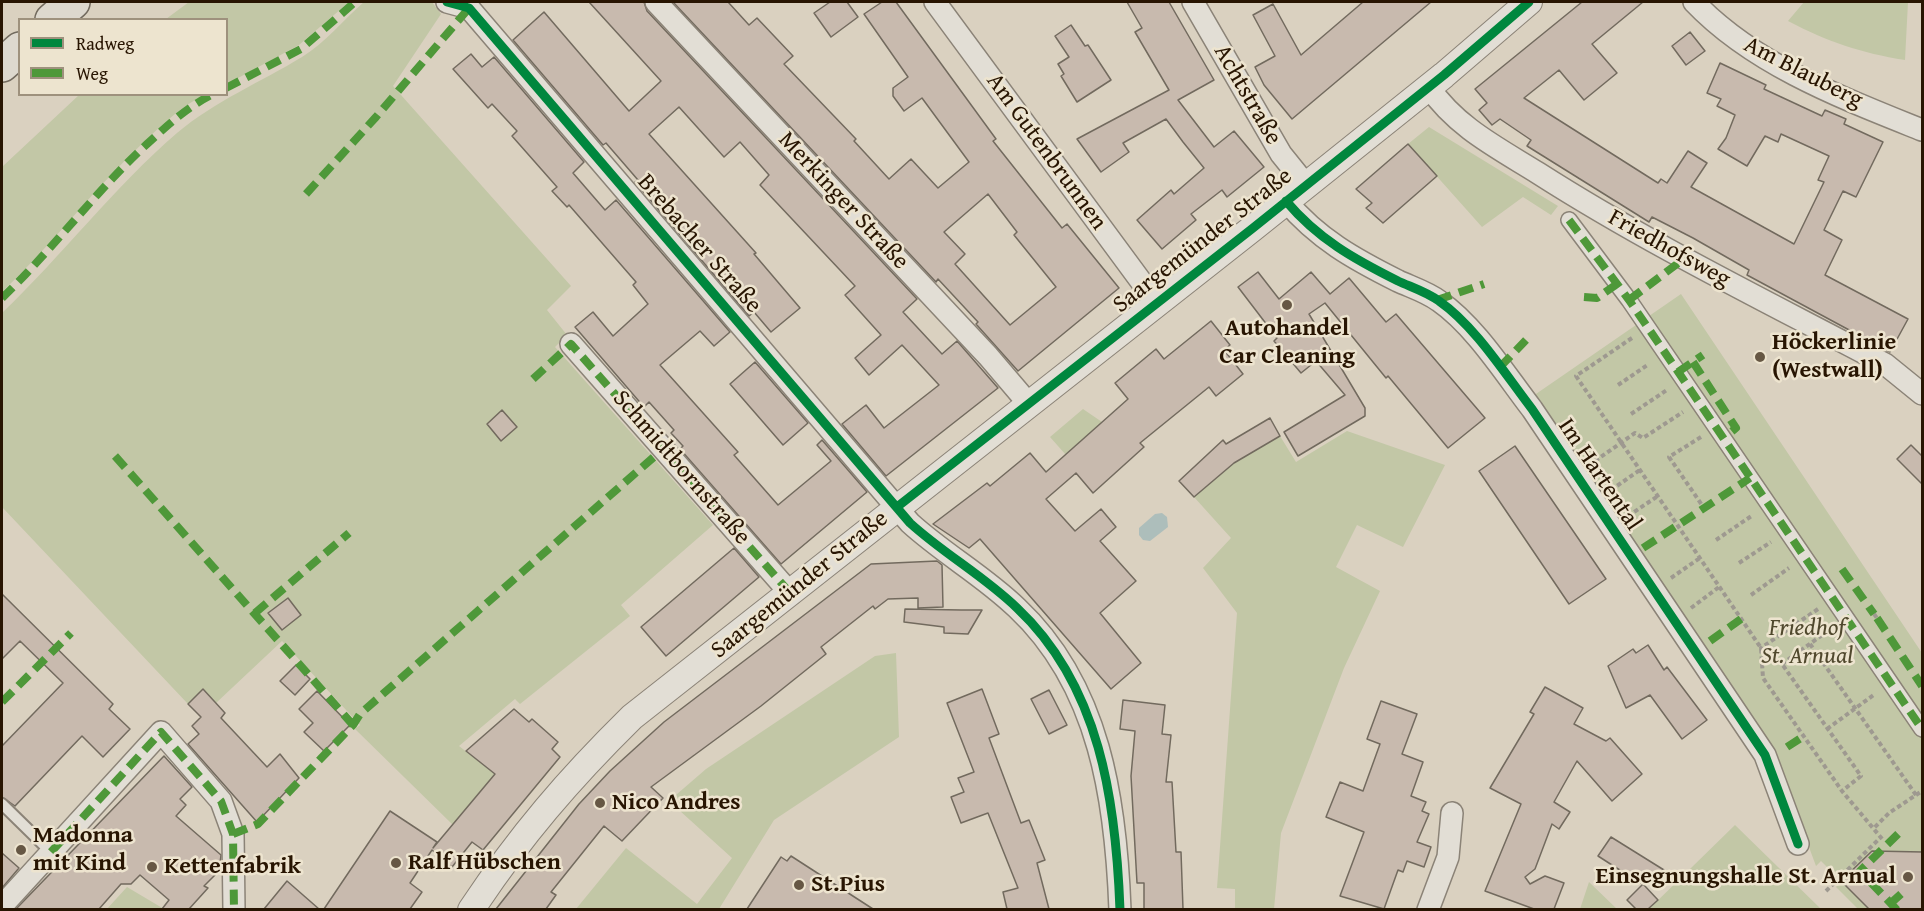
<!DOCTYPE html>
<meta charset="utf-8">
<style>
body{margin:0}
#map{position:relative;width:1924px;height:911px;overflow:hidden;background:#dad1c0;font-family:"Gentium Book Plus",serif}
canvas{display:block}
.frame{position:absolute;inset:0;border:3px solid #281502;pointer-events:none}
.legend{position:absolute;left:18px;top:18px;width:210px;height:78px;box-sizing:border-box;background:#ede4cf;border:2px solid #9e917d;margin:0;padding:8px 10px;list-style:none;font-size:18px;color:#281502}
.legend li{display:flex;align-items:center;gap:12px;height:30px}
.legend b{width:30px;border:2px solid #9e917d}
</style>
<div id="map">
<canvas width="1924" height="911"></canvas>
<div class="frame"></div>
<ul class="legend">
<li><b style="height:8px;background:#00873e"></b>Radweg</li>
<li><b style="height:8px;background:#4e9839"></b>Weg</li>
</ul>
</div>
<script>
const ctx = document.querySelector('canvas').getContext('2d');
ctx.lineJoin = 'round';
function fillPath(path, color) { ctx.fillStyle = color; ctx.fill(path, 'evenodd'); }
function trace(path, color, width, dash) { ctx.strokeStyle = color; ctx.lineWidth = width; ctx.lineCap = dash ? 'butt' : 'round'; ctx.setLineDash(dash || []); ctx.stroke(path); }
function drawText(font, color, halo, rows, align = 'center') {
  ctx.font = font + ' "Gentium Book Plus",serif'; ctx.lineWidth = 5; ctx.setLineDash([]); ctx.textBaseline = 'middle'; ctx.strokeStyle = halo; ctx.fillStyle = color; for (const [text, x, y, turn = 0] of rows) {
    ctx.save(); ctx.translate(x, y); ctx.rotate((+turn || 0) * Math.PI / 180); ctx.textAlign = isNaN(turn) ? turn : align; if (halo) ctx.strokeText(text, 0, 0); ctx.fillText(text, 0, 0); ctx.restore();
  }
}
fillPath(new Path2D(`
 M189 2H349L299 45 227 84 226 20 166 19Z
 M364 2H432L441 14 393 86 571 286 547 310 567 335 555 347 713 525 621 605 630 616 520 704 515 699 459 746 495 774 453 825 355 729 360 725 282 641 216 703 203 690 188 704 2 507V313C62 256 114 187 177 133 215 101 261 82 302 57 325 43 344 19 364 2Z
 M1804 2H1908L1905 60C1861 53 1828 42 1788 21Z
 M79 95H205C183 105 164 123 147 139 95 187 53 244 2 292V167Z
 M1429 127 1558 206 1551 215 1523 197 1482 227 1408 144Z
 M1681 294 1922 653V909H1858L1836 887 1841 881 1821 861 1816 866 1784 780 1533 396Z
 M1083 409 1102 422 1066 455 1050 437Z
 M1347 431 1445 465 1403 547 1357 525 1336 567 1380 591 1344 668 1281 833 1274 909H1235V889L1217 888 1237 613 1203 568 1231 538 1194 497 1234 463 1280 436 1296 462Z
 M896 653 899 737 774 820 719 909H576L626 848 697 904 732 858 669 801 706 769 875 656Z
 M1735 825 1821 909 1648 910Z
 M1589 882 1617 909H1580Z
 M127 887 164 909 106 910Z`), '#c2c7a6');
fillPath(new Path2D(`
 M1162 513 1167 517 1168 527 1150 541 1143 540 1139 535V528L1155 514Z`), '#adbebb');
const building = new Path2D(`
 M589 2H644L647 11 917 299 903 312 942 354 957 341 998 388 886 476 842 424 866 405 884 428 939 385 902 345 869 375 855 358 881 335 845 295 855 286 760 185 769 175 740 142 724 157 679 107 649 134 756 253 754 254 800 308 771 332 754 312 749 316 635 182 638 180 606 143 603 145 513 40 544 12 629 111 661 81Z
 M673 2H728L749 25 757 18 793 56 784 64 856 139 854 141 889 179 911 159 938 188 969 162 922 98 904 111 893 96V88L908 77 864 14 882 2H896L996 139 993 141 1062 228 1067 224 1119 288 1018 371 976 324 978 322 938 279 936 282ZM988 194 1017 232 1014 235 1056 287 1010 325 955 264 965 254 944 232Z
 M830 2H847L858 17 831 37 814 13Z
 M1127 2H1169L1214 80 1178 100 1214 147 1234 131 1264 167 1227 197 1222 190 1191 214 1196 220 1162 249 1137 220 1171 190 1174 194 1204 168 1183 142 1166 119 1123 143 1129 152 1101 172 1077 139 1169 90 1135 32 1142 28Z
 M1363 2H1431L1292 119 1264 85 1255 67 1275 56 1253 15 1273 4 1301 55Z
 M1582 2H1643L1592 44 1617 73 1584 100 1559 70 1524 98 1658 183 1661 179 1667 183 1688 151 1707 163 1691 187 1794 244 1824 182 1818 180 1829 156 1781 134 1778 142 1765 136 1747 166 1718 149 1726 138 1735 115 1717 106 1721 99 1707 93 1720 63 1766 85 1764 89 1822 116 1825 110 1846 119 1844 124 1883 142 1856 197 1843 191 1824 230 1842 240 1825 275 1908 319 1890 352 1747 275 1749 270 1693 238 1652 217 1649 222 1527 146 1531 140 1500 119 1492 125 1479 110 1487 103 1475 89Z
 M1071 25 1085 46 1088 45 1111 80 1077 102 1061 76 1064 74 1058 64 1069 57 1055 36Z
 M1690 32 1705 51 1686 65 1672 46Z
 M471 54 482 67 494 57 584 162 573 173 605 210 616 200 730 332 714 346 700 331 660 365 738 452 734 455 778 505 831 461 817 445 822 440 867 492 781 564 680 449 683 446 671 433 674 430 649 402 644 407 575 327 593 312 613 336 648 304 633 285 636 282 569 205 567 207 552 191 557 187 512 136 517 131 492 104 488 108 453 69Z
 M1408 144 1437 176 1383 223 1366 208 1372 203 1356 189Z
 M1258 272 1279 299 1311 272 1330 294 1349 278 1386 322 1396 314 1485 418 1448 448 1388 376 1386 378 1325 303 1309 314 1365 408V416L1298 456 1284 432 1345 395 1316 361 1301 373 1274 341 1277 338 1238 287Z
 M1211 321 1230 345 1224 350 1243 374 1216 396 1209 387 1140 443 1144 447 1093 493 1076 473 1046 499 1075 531 1101 509 1116 527 1100 541 1136 581 1100 613 1141 663 1111 689 980 539 969 548 933 524 987 483 990 486 1030 453 1046 472 1128 399 1115 383 1156 349 1164 359Z
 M755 362 808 423 783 445 730 384Z
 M502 410 517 427 501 441 487 424Z
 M1270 418 1280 436 1234 463 1194 497 1179 481 1223 440 1226 444Z
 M1911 445 1923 457V485L1897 459Z
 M1515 446 1606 579 1569 604 1479 471Z
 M734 548 759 577 666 656 641 627Z
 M937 561 942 565 943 607 918 608V598L888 599 875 609 873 606 821 647 826 654 761 706 651 787 663 798 622 841 604 826 551 892 556 895 546 909H496L579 804 610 771 664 722 871 564Z
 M2 594 113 704 109 709 130 729 103 757 82 736 15 806 2 797V746L63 683 20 641 2 659Z
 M288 598 301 615 282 630 268 613Z
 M905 609 961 610H982L968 634 944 633V627L904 622Z
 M1648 645 1664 670 1667 667 1707 720 1682 739 1650 695 1626 708 1608 666 1633 649 1636 653Z
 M296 665 310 679 295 695 280 681Z
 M1545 687 1583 708 1574 724 1606 741 1610 738 1642 774 1612 801 1577 761 1554 802 1570 812 1559 829 1552 824 1535 869 1525 877 1530 884 1545 876 1564 883 1554 909H1534L1485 891 1521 804 1490 788 1534 714 1530 712Z
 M203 689 225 713 221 718 267 767 280 754 299 778 257 822 188 744 199 734 192 726 201 717 188 704Z
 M982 689 999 734 989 738 1021 823 1029 820 1045 860 1037 863 1049 909H1007L1003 892 1018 888 988 813 961 823 951 797 964 792 958 778 974 772 947 703Z
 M1049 690 1067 725 1049 734 1031 699Z
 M317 691 350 725 324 751 304 732 313 723 299 709Z
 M1123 700 1165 705 1162 734 1171 735 1166 782H1172L1176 852H1181L1183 909H1144V883H1137L1131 776 1135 731 1120 729Z
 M1381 701 1417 714 1402 754 1423 762 1411 796 1426 802 1422 811 1429 814 1417 842 1431 847 1424 867 1407 861 1403 872 1398 870 1384 909 1340 896 1364 832 1326 817 1340 782 1363 791 1380 744 1367 739Z
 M514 709 529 722 532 719 558 742 552 749 560 757 483 850 472 842 452 867 432 850 410 883 422 892 410 909H324L390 811 437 842 433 848 495 774 466 751Z
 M164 756 192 787 180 799 186 805 176 816 221 855 219 871 204 886 208 888 189 909H162L169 900 140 875 131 884H121L99 909H16Z
 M1611 837 1664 870 1640 883 1598 856Z
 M1872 851 1923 852V909H1869L1841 881Z
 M2 853 19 868 2 888Z
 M791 856 873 909H747L781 857 787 861Z
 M287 881 319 909H264Z
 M1643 884 1658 900 1648 909H1636L1627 900Z`);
fillPath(building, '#c8baae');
trace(building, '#726a5e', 1.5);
const service = new Path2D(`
 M2 804 51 852`);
const pedestrian = new Path2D(`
 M1569 220 1629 300 1922 729`);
const minor = new Path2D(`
 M447 2 469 8 910 523C944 554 984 576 1017 608 1100 686 1116 801 1120 910
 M656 2 988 356 1028 403
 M935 2 1157 303
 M1193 2 1281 154 1306 185
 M1694 2C1754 65 1842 98 1922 130
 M1429 87C1456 127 1498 148 1538 173 1649 244 1768 302 1885 364L1922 394
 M1286 201C1318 239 1354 259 1398 281 1411 287 1427 292 1439 301 1475 326 1505 374 1532 409L1765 755 1798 844
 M571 344 791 594
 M2 906 161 732 221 801 233 834 234 910
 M1428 910 1448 857 1452 813`);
const tertiary = new Path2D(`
 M471 910C520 836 569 779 632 717L1253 228 1444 75 1529 2`);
const motorway = new Path2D(`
 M52 20 73 2
 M2 65 20 49`);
trace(service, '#8b8377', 14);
trace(pedestrian, '#8b8377', 18);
trace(minor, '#8b8377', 24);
trace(tertiary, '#8b8377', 28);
trace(motorway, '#726a5e', 36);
trace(new Path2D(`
 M1632 338 1576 376 1761 648 1763 678 1842 791 1883 840
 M1618 385 1649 364
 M1631 414 1667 390
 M1701 437 1669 457 1704 508
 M1595 461 1635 433 1643 438 1683 412
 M1611 490 1640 470
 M1628 516 1658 496
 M1716 540 1753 515
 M1739 563 1771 542
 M1671 578 1700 558
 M1751 595 1789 568
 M1691 608 1719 587
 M1818 609 1761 648 1782 664 1861 776 1842 791
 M1874 614 1877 618
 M1810 644 1916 795 1889 813 1873 829
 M1782 664 1832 628
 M1827 729 1875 694
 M1916 795 1922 791
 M1826 891 1881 837`), '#9e9990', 4, [4.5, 3]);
trace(service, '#e2ded5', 10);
trace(pedestrian, '#e2ded5', 15);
trace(minor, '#e2ded5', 21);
trace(tertiary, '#e2ded5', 26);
trace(motorway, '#ddd8ce', 33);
trace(new Path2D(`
 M226 88 301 49 355 2
 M306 194 376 117 469 8
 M1569 220 1629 300 1922 729
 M1584 297 1597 298 1617 284
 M2 298C53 249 95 192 147 144 168 125 187 107 213 94
 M1437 300 1484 284
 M1629 300 1685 258
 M1693 362 1736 428 1731 432
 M1500 367 1526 340
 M1678 372 1703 355
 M533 379 571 344 791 594
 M115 456 353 725
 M1643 548 1750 478
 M1842 569 1874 614
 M255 613 349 533
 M1877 618 1922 686
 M1710 641 1741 619
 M2 702 71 633
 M1787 747 1804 736
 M233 834 258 824 353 725 360 714 663 449
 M51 852 161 732 221 801 233 834 234 910
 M1891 903 1901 894
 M1897 910 1860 871 1903 829`), '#4e9839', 8, [15, 8]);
trace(new Path2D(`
 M447 2 469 8 910 523C944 554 984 576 1017 608 1100 686 1116 801 1120 910
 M1286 201C1318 239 1354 259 1398 281 1411 287 1427 292 1439 301 1475 326 1505 374 1532 409L1765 755 1798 844
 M897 507 1253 228 1444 75 1529 2`), '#00873e', 9);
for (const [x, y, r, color] of [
 [1287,305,6,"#665744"],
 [1760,357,6,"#665744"],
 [600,803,6,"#665744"],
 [21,850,6,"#665744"],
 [396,863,6,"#665744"],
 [152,867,6,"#665744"],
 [1908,877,6,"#665744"],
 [799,885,6,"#665744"]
]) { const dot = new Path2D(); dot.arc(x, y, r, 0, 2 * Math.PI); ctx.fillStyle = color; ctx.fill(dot); trace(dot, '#ede4cf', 2); }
drawText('24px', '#281502', '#ede4cf', [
 ["Am Blauberg",1803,73,27],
 ["Achtstraße",1247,95,60],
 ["Am Gutenbrunnen",1046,152,54],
 ["Merkinger Straße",843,201,47],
 ["Saargemünder Straße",1203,241,-38],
 ["Brebacher Straße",699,244,49],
 ["Friedhofsweg",1669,249,29],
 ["Schmidtbornstraße",681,468,49],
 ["Im Hartental",1599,475,56],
 ["Saargemünder Straße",800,585,-39]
]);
drawText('bold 24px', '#281502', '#ede4cf', [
 ["Autohandel",1287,329,"center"],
 ["Car Cleaning",1287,357,"center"],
 ["Höckerlinie",1772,343],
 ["(Westwall)",1772,371],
 ["Nico Andres",612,803],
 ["Madonna",33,836],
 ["mit Kind",33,864],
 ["Ralf Hübschen",408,863],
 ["Kettenfabrik",164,867],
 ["Einsegnungshalle St. Arnual",1896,877,"right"],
 ["St.Pius",811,885]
], 'left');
drawText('italic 24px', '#50482d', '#ede4cf', [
 ["Friedhof",1807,629],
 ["St. Arnual",1807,657]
]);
</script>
